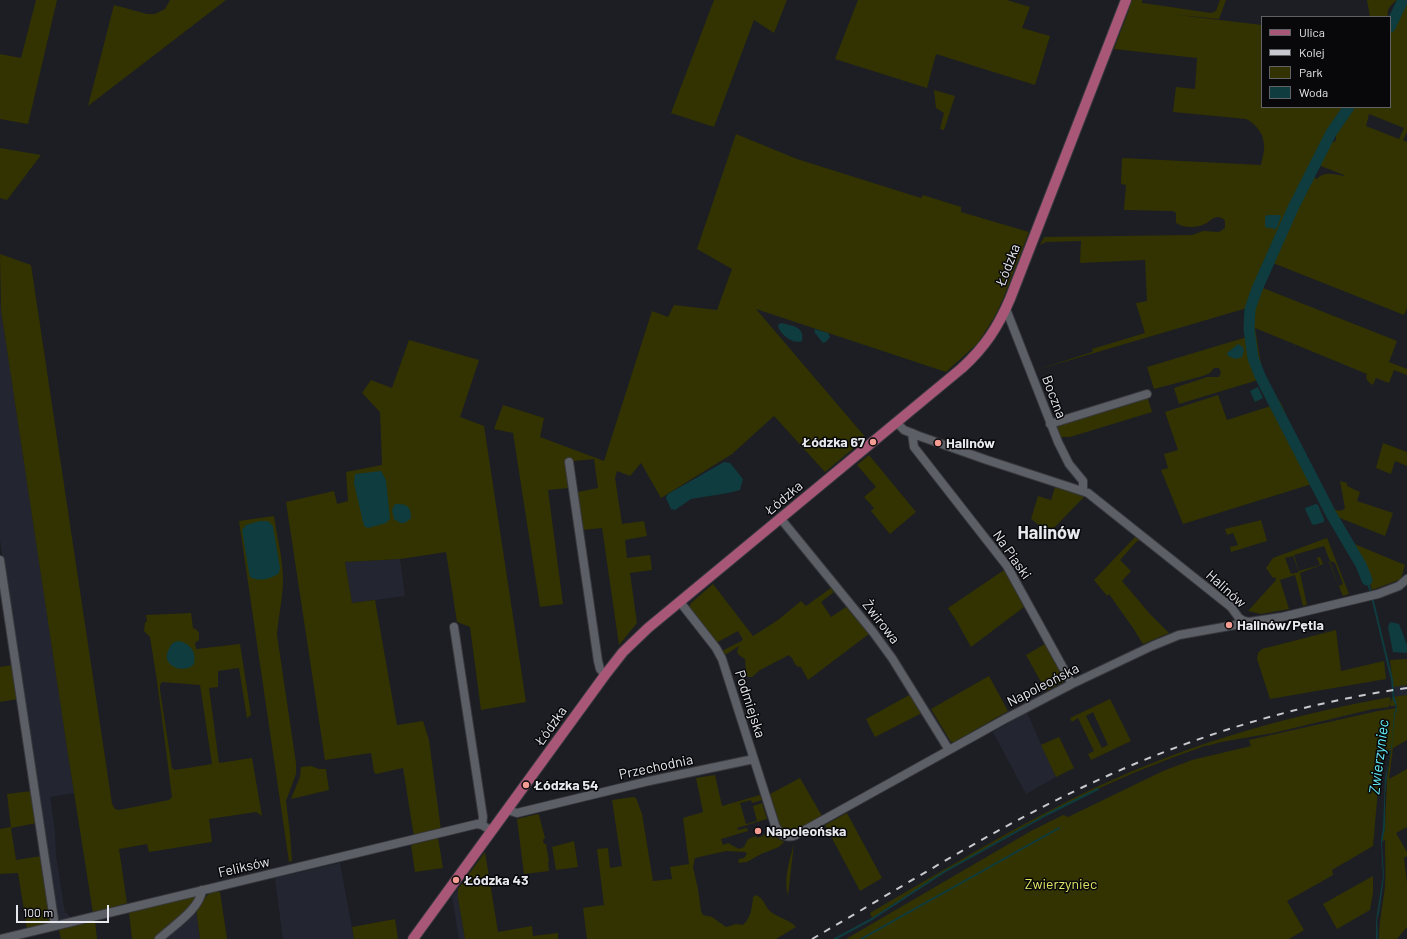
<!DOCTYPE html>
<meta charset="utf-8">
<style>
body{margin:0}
#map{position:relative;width:1407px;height:939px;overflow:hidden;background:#1d1e24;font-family:Barlow,sans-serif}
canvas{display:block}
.legend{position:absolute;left:1261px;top:16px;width:130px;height:92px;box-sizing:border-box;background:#08080b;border:1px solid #616265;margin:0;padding:5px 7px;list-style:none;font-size:12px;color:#e7e8ed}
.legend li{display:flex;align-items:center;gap:8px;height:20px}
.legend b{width:20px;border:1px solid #616265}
.scale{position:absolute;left:16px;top:905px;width:93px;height:18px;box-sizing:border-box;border:2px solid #e7e8ed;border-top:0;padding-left:5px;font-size:12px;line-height:14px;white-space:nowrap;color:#e7e8ed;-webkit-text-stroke:3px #08080b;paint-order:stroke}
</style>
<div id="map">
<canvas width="1407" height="939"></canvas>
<ul class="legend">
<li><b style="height:5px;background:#a85776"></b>Ulica</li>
<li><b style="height:5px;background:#c8c9ce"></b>Kolej</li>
<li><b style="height:11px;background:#323301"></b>Park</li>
<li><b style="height:11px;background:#0e3c3f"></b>Woda</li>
</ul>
<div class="scale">100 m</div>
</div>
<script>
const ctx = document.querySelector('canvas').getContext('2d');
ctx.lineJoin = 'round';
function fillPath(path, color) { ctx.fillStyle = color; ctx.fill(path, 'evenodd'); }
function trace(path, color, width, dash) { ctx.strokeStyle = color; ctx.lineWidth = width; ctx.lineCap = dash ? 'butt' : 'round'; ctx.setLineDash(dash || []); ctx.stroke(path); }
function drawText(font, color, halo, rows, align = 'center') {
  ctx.font = font + ' Barlow,sans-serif'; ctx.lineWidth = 3; ctx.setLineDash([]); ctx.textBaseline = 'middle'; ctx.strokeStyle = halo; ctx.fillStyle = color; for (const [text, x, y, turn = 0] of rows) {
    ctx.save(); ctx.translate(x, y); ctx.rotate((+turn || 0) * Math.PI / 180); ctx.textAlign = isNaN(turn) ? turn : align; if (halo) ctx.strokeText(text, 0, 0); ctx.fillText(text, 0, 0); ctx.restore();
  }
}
fillPath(new Path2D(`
 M0 302 74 793 50 797 55 832 56 856 65 913H67L71 918 58 921 0 540Z
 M400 559 405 596 352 603 345 562Z
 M1407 659V709L1398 711 1390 660Z
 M1027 713 1056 777 1026 794 993 732Z
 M340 863 354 939H283L275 878Z
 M458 889V898L465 939H459L452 897Z
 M196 909 200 939H167L166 936Z`), '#232631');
fillPath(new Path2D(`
 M36 0H57L28 124 0 119V54L21 58Z
 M170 0H226L88 106 114 5 147 14H155L165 9Z
 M714 0H787L774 33 754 20 714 127 671 113Z
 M858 0H1007L1030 7 1022 28 1050 36 1035 85 936 54 927 88 835 59Z
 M1129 0H1142V3H1143L1211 13 1216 11 1220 0H1226L1219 19 1170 14 1262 25V107H1345L1327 139 1334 142 1336 140V128L1350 107H1390V19L1394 22 1405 0H1407V132L1403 140 1407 142V308L1404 315 1273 263 1263 288 1397 341 1389 362 1407 369V375L1394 370 1389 383 1376 378 1373 385C1368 382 1365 379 1367 374L1255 328 1263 377 1282 405 1294 436 1330 507C1335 510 1340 513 1345 508L1340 481 1347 483V486L1360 492 1357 501 1393 513 1385 536 1335 516 1330 507 1318 496 1312 484 1183 524 1161 470 1168 468 1164 454 1178 450 1165 412 1218 395 1227 420 1271 406 1258 380 1179 404 1174 388 1207 377H1219L1221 373 1219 368H1214L1210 373 1203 376 1154 389 1147 367 1247 337 1246 329 1247 308 1033 371 1092 352 1093 351 1092 349 1145 333 1136 303 1147 301 1145 260 1080 263 1081 241 1046 242 1040 245 1044 237 1192 235 1203 231 1219 232 1225 228V221C1223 218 1221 217 1217 217 1212 218 1209 222 1205 224 1196 228 1184 228 1176 223V213L1173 211 1124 210 1126 185 1121 184 1122 158 1261 165C1262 158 1265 151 1264 145 1264 134 1255 123 1246 119L1173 112 1176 87 1195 89 1197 58 1114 49 1129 10 1126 9ZM1369 114 1404 128 1399 139 1366 126ZM1313 163 1344 175V176C1334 174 1324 171 1317 179L1307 175Z
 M1367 0H1397C1391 5 1386 9 1388 17H1370Z
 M934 90 955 96 944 130 940 129 944 113 936 108Z
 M736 134 797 159 921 198 923 195 961 207V212L1029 232 1003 299 995 316 978 343 946 372 756 309 866 438 825 472 774 416 732 454 661 498 641 463 630 476 617 471 615 478 622 524 644 521 647 536 625 540 627 558 650 555 652 570 630 573 637 623 619 645 602 528 583 530 578 492 598 488 594 459 565 462 568 488 548 490 563 604 540 607 513 433 494 429 503 405 544 418 540 437 604 461 652 311 668 317 674 305 717 310 732 269 697 249Z
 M0 148 41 155 7 200 0 198Z
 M0 254 31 265 112 804 115 809 119 810 169 800 172 797 157 681 150 637 144 631 145 623 147 621 146 615 191 613 193 628 197 630 199 633V640L195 643 196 649 240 644 251 715 247 718 239 668 218 671V687L209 688 219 763 252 758 262 816 256 812 209 819 212 842 149 852 147 844 119 849 127 903 93 913 69 761 1 310ZM162 682 200 685 212 764 175 770 172 768 160 690V685Z
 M409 340 479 360 460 417 484 426 526 702 481 710 470 627 457 622 446 552 400 559 345 562 352 603 375 600 397 725 423 721 429 740 441 830 414 837 403 768 376 774 374 772 371 753 325 760 286 502 334 491 337 504 348 501 346 472 382 465 380 412 362 393 371 380 392 388Z
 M1147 396 1152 412 1070 437H1058L1055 429 1060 424Z
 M1383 443 1407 452V466L1395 461 1391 474 1376 468Z
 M869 455 916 512 890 534 871 511 874 508 864 497 876 487 857 465Z
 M1055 487 1085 496 1049 533 1031 519 1038 496 1051 500Z
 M274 516C277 537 283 559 283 580 283 599 278 617 277 635L296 763V774L286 801 290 833 292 861 289 862 239 521Z
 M1261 520 1267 541 1231 552 1230 547 1238 545 1233 533 1227 535 1225 529Z
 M1135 537 1141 541H1137L1120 560 1131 571 1122 581 1150 614 1169 633 1143 644 1133 628 1109 594 1107 596 1094 580Z
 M1327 538 1349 594 1343 596 1329 562 1300 573 1307 605 1303 606 1295 575 1280 580 1289 609 1261 614 1248 611 1276 580 1275 577 1273 578 1266 568 1273 558ZM1324 546 1330 561 1335 563 1343 584 1339 586 1330 562 1323 564 1320 557 1297 565 1294 555ZM1293 556 1299 572 1291 574 1285 558ZM1317 558 1320 565 1299 571 1297 565Z
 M1352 543 1405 565 1401 579 1372 590 1366 570Z
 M1004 570 1024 607 971 647 956 620 948 608Z
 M713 584 753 636 778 620 801 601 806 606 831 588 834 592 821 602 831 617 846 607 869 634 808 680 801 667C793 667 795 659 789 655L760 670 752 677H748L746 675 745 659 739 655 737 652 739 646 725 655 722 651 743 640 738 631 716 643 691 611 689 607 691 603Z
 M1336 630 1341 671 1384 661 1386 679 1270 699 1257 659 1258 653 1262 649Z
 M1045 644 1065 681 1046 691 1026 655Z
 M1407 659V685L1402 686 1401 684V686L1393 687 1390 660Z
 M13 665 18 699 0 702V667Z
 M989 676 1008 711 954 742H951L931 709Z
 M911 694 922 713 875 737 866 719Z
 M1407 695V740L1393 748 1389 779 1407 769V827L1396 833 1407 852V856L1404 858 1407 883V927L1397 939H1379C1379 921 1383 904 1385 887 1386 871 1385 856 1385 840L1382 841 1385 827 1387 778 1391 750 1381 755 1373 846 1332 870 1333 875 1287 901 1304 930 1289 939H846L1031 831 1063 815 1068 817 1163 771 1192 760 1251 746 1249 740 1378 711 1397 708 1394 697 1399 696 1400 699 1399 696Z
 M1390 697 1391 703 1392 697 1395 702V706H1390L1389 702V707L1373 709 1273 733 1221 742 1207 746V745C1171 758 1136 771 1102 787 1022 824 946 870 872 918L870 913C937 874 1004 833 1074 798 1174 748 1280 717 1390 697Z
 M1110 699 1131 741 1091 760 1070 718ZM1093 712 1108 745 1102 748 1086 716ZM1078 718 1094 751 1088 754 1072 722Z
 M1059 737 1074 768 1056 777 1041 745Z
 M311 766 319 769H326L329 790 291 799 300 777 301 767Z
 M715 775 722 806 760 795 762 800 752 803 751 800 740 803 746 824 757 821 753 806 762 803 767 819 737 828 738 830 747 828 748 831 721 839 723 845 728 843 739 849 744 847 748 839 756 836 757 838 763 836V835L769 833 784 842 779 847 761 854 747 862 738 863 739 859 744 858 747 854 745 852 726 851 695 858 693 867 698 889 701 911 703 915 712 917 726 927 736 924 743 925C751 918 752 907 753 897L756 895C764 898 765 907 771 912 779 918 790 920 796 927L776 939H587L583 908 604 905 597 849 608 848 610 868 622 866 612 800 633 797 636 798 642 814 653 881 672 879 670 867 689 864 683 818 703 812 696 778Z
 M800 778 822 816 792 832 781 828 770 794Z
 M32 791 37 823 11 828 16 860 42 856 51 916 47 924 27 929 18 873 0 874V829L11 827 7 794Z
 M847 813 882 878 860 891 825 825Z
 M538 814 539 815 545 838 543 840 544 844H546L549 861 548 862 549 871 524 874 517 819Z
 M438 838 443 868 415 872 411 845Z
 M574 841 578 867 556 870 552 847Z
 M794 843 788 896C783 878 790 860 794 843Z
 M485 852 498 932 532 926 533 936 558 933V939H465L458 898V889Z
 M1373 876V893L1370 910 1337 929 1323 904Z
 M211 891 220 892 227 939H200L196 909Z
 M205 892 156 939H132L129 913 116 915 117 914 135 911Z
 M395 919 398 939H354L352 927Z
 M95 921 97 939H61L59 930Z`), '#323301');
fillPath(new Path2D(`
 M1267 215H1279L1281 216 1277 228 1275 229 1265 227V217Z
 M781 323C792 326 805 326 802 341 794 345 779 334 778 325Z
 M814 329 828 333 830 337 826 342 823 343 815 333Z
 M1238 344 1243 347 1244 351 1242 357 1236 359 1228 356 1227 353Z
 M1258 387 1263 398 1255 402 1250 391Z
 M724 462 730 463 743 479 740 490 728 493 691 499 675 510 671 509 666 498 668 494Z
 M381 471 386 480 390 519 386 523 368 528 364 526 354 483 355 474Z
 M395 504C407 504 411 506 411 518L405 523H400L394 519 392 510Z
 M1316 504 1318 505 1324 519V522L1314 525 1312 524 1305 509V508Z
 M260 521H268L273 526 280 568 279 573C271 579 260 582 250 577L249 573 242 530 246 525Z
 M1391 622 1399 624 1407 645V652L1406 653 1393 652 1388 627 1389 624Z
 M178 641C190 643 197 652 194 664 185 675 159 666 169 649 171 644 173 642 178 641Z
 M1392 697H1394L1396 701 1397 711 1395 714 1392 746 1388 764 1385 795V827L1382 844 1384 876 1379 913 1377 919 1378 939H1376V920L1383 876 1381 840 1383 827 1385 778 1392 742 1394 714C1398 707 1394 703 1392 697Z`), '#0e3c3f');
trace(new Path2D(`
 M1367 580 1371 593
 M1372 597 1392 680 1394 700
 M835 939 872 919 944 872 1048 814 1098 789
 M861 939 1059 828`), '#0e3c3f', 2);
trace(new Path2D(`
 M1390 27 1403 0
 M1349 107 1331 133 1293 208 1257 289 1250 309 1249 329 1253 358 1260 376 1331 514 1361 565 1367 580`), '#0e3c3f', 11);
const minor = new Path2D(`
 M1006 309 1058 442 1069 464 1083 481V491
 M897 423 904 430 919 436 987 460 1088 493 1231 607 1239 618 1244 621
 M1050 424 1147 394
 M912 433 914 447 1007 566 1072 684
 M569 462 598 661 600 669 605 675
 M781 519 873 632 892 658 949 750
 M0 560 55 926
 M680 602 716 648 722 659 775 825C779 835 786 839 796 835L1005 719 1072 684 1152 646 1179 635 1235 625 1244 621 1249 622 1282 617 1378 594 1399 586 1407 579
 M454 627 483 817 482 825
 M507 810 517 813 649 781 754 759
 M1 939 477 824 482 825 492 831
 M159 939C173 926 200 909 202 890`);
const major = new Path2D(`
 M413 939 605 675 623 652 648 628 962 368C985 347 998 327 1010 299L1126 0`);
trace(minor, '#38393e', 10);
trace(major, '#38393e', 12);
trace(minor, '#5d5f66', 8);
trace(major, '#a85776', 10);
trace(new Path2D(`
 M812 939C909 883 1004 822 1107 776 1202 733 1303 703 1407 688`), '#c8c9ce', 2, [7, 7]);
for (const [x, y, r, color] of [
 [873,442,4,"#f59c93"],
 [938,443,4,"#f59c93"],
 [1229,625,4,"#f59c93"],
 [526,785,4,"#f59c93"],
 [758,831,4,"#f59c93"],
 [456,880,4,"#f59c93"]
]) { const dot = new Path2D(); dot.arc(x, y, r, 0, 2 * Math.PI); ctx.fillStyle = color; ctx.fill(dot); trace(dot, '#08080b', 1.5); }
drawText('14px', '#e7e8ed', '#08080b', [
 ["Łódzka",1008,265,-69],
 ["Boczna",1054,397,69],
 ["Łódzka",784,498,-40],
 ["Na Piaski",1012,555,55],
 ["Halinów",1226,589,42],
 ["Żwirowa",881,622,52],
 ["Napoleońska",1043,685,-27],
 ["Podmiejska",750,704,72],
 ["Łódzka",551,726,-55],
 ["Przechodnia",656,767,-12],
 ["Feliksów",244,867,-13]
]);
drawText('bold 14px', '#e7e8ed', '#08080b', [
 ["Łódzka 67",865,442,"right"],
 ["Halinów",946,443],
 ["Halinów/Pętla",1237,625],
 ["Łódzka 54",534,785],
 ["Napoleońska",766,831],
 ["Łódzka 43",464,880]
], 'left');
drawText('14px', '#dfe563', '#08080b', [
 ["Zwierzyniec",1061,884]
]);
drawText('italic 15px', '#65f2fc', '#08080b', [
 ["Zwierzyniec",1379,757,-83]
]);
drawText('bold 18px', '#e7e8ed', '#08080b', [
 ["Halinów",1049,533]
]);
</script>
